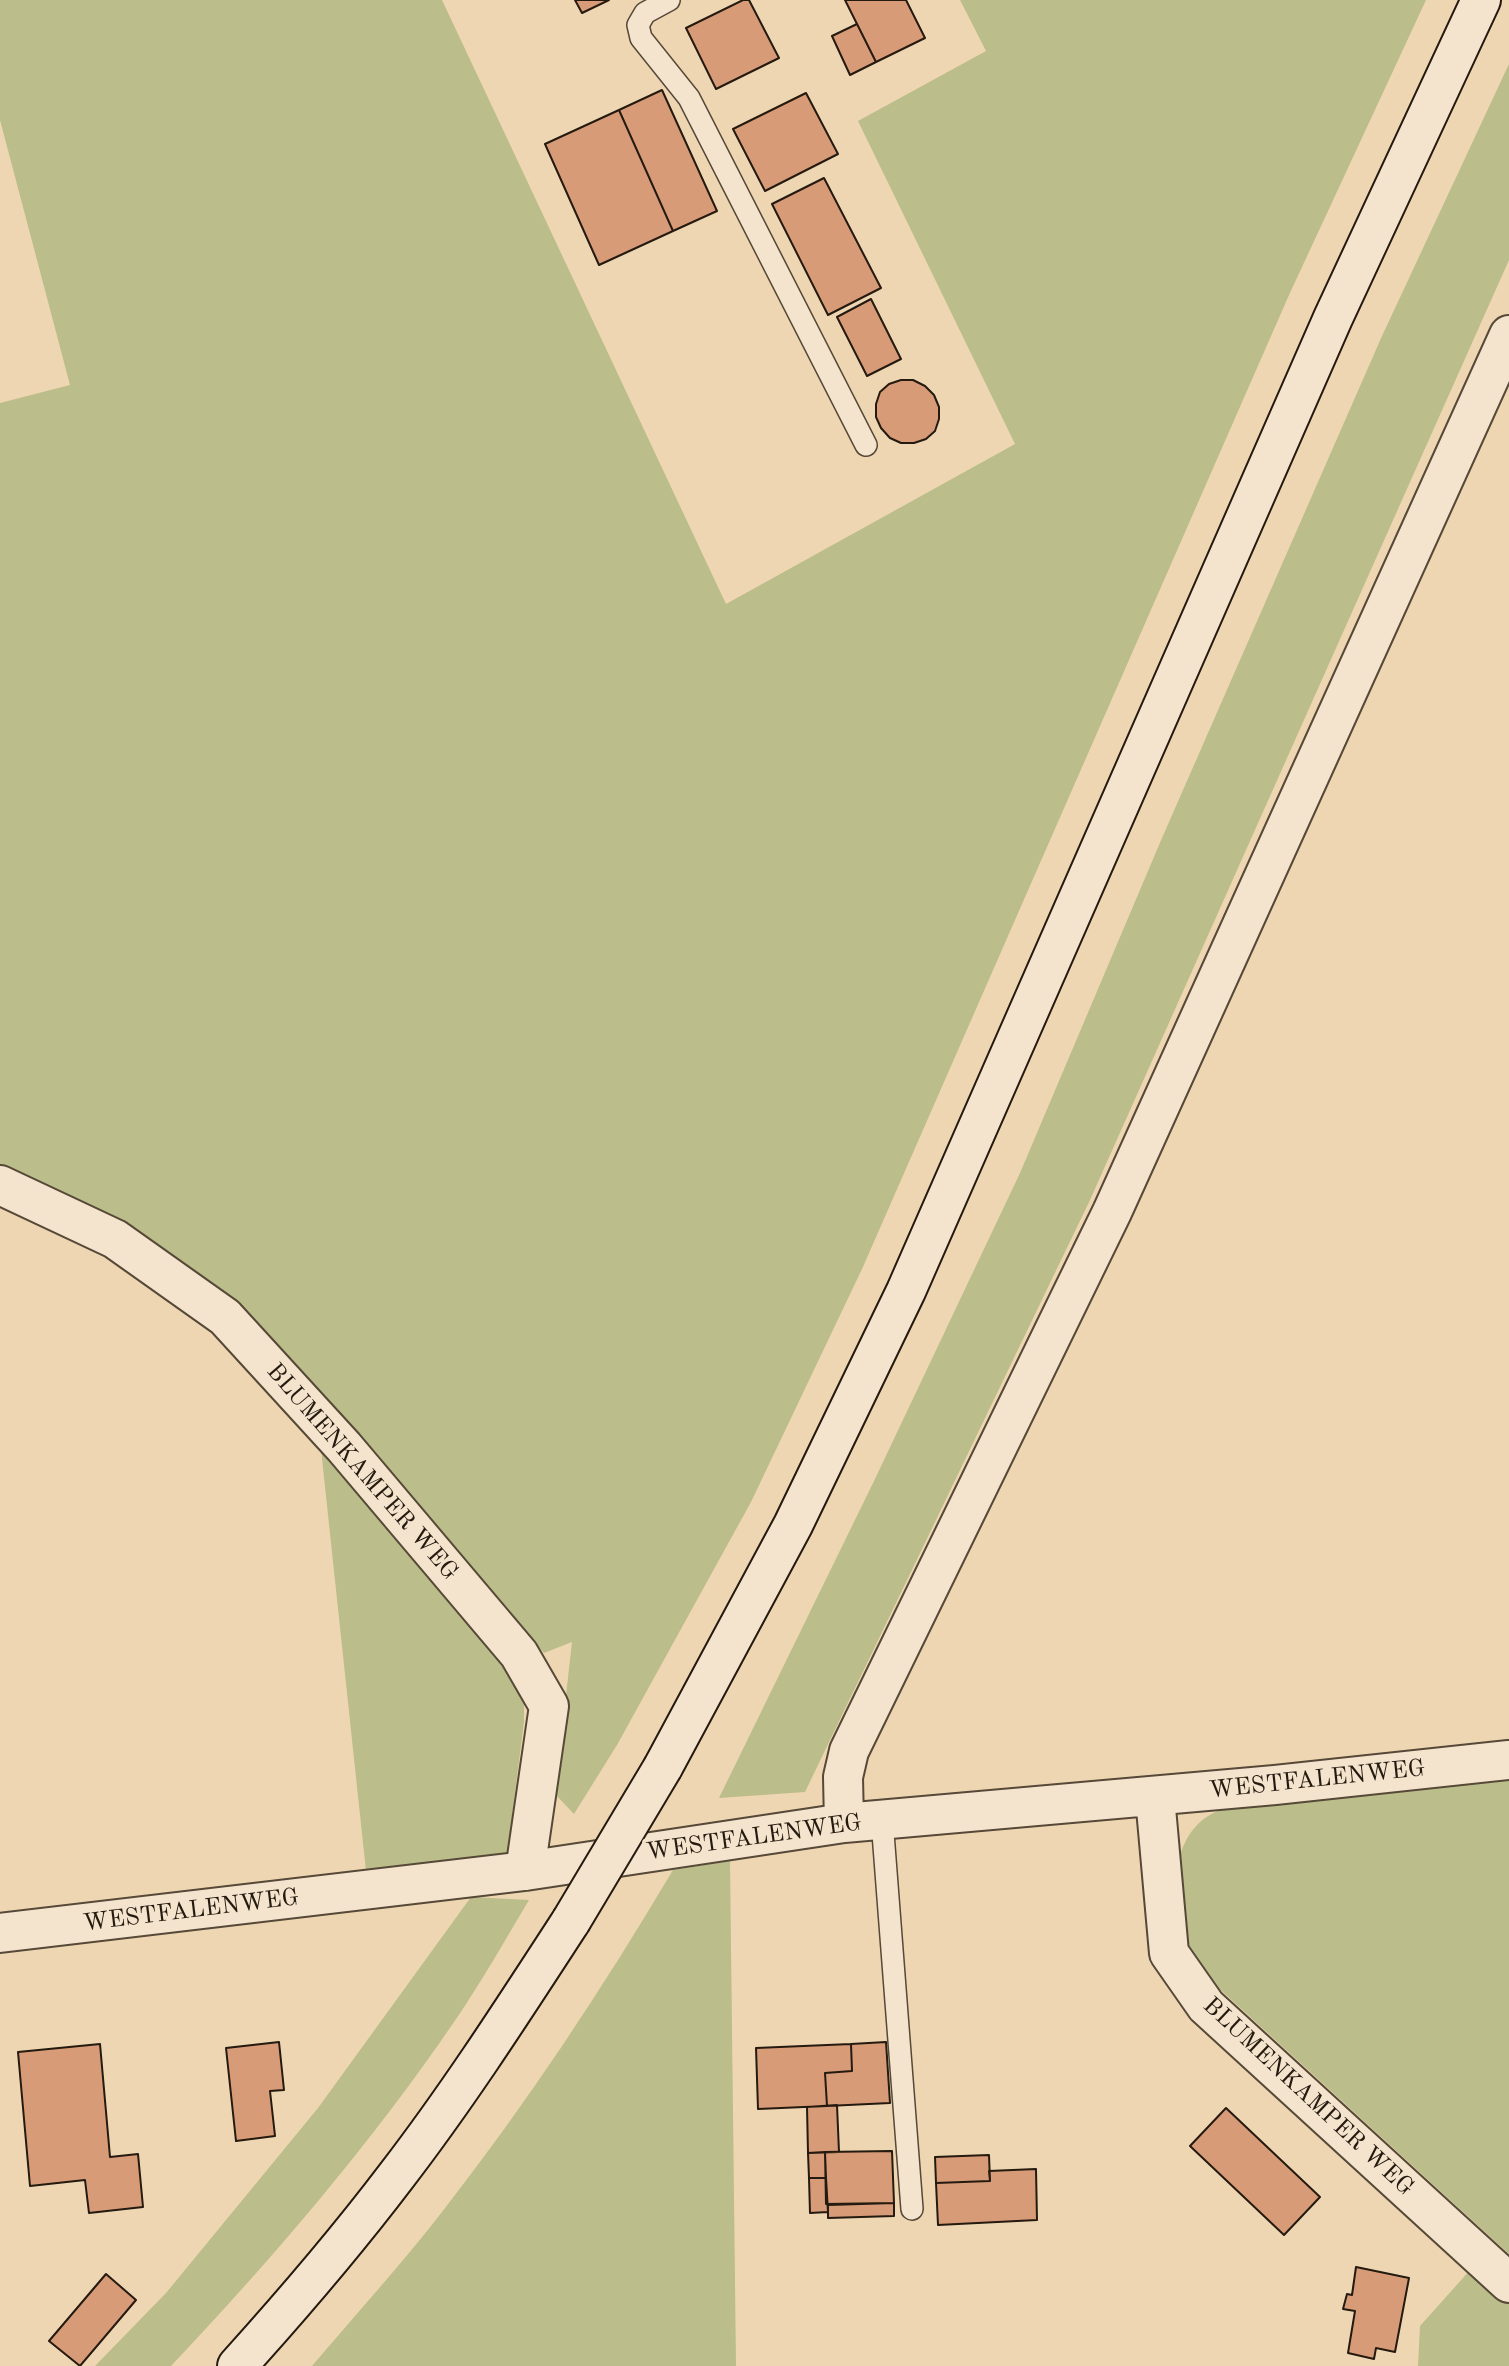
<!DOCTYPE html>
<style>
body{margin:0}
canvas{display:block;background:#eed6b2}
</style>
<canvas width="1509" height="2366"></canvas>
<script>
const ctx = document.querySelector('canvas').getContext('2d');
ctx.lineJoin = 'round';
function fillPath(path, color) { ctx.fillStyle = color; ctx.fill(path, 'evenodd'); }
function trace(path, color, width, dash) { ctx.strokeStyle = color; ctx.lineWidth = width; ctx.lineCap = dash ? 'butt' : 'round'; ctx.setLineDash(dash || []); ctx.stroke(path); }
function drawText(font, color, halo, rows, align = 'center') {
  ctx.font = font + ' "Old Standard TT",serif'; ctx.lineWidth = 7; ctx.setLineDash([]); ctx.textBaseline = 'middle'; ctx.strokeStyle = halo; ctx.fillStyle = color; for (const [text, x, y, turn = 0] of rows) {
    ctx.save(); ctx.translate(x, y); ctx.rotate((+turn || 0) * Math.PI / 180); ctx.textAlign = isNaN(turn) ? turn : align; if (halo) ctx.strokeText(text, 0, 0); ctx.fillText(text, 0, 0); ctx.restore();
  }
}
fillPath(new Path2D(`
 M0 0H442L726 604 1015 444 858 121 986 51 960 0H1426L1289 295 862 1269 751 1502 617 1745 574 1814 555 1794 572 1642 544 1653 358 1439 0 1167V403L70 385 0 120Z
 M1509 64V260L1090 1200 805 1792 719 1798 874 1481 1020 1173 1162 838 1382 336Z
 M321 1449 502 1656 524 1698V1722L507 1855 366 1871Z
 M1509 1776V2254L1188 1960 1178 1865C1183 1837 1198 1817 1225 1808Z
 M730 1861 736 2366H312C355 2315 401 2265 442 2212 527 2103 603 1988 673 1870Z
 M471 1897 529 1900C505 1940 481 1983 454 2022 370 2145 273 2258 171 2366H95L166 2293 318 2108Z
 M1471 2269 1509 2304V2366H1418L1420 2326Z`), '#bbbd8a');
const building = new Path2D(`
 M575 0H609L582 13Z
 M743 0H749L779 58 716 89 686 28Z
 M845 0H906L925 38 876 62Z
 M857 24 876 62 850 75 832 36Z
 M662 90 717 211 673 231 619 110Z
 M806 93 838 154 765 191 733 129Z
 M619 110 673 231 599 265 545 144Z
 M824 178 881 288 828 315 772 204Z
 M871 299 901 359 867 376 837 317Z
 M901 380H913L925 386 934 395 939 407V419L935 431 926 439 914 443H901L890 438 881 428 876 417V404L880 392 889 384Z
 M279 2042 284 2090 270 2091 275 2136 236 2141 226 2048Z
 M886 2042 890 2103 827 2106 825 2073 852 2071 851 2044Z
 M100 2044 110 2157 138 2154 143 2207 89 2213 85 2180 30 2186 18 2052Z
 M851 2044 852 2071 825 2073 827 2106 758 2109 756 2048Z
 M837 2105 839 2152 808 2153 807 2107Z
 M1226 2108 1320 2197 1284 2235 1190 2146Z
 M892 2151 894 2203 826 2204 825 2152Z
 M825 2152 826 2178H809L808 2153Z
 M989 2155 990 2181 936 2183 935 2157Z
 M1036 2169 1037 2220 938 2225 936 2183 990 2181 989 2171Z
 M809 2178H826L828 2212 810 2213Z
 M894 2203V2216L828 2218V2205Z
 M1356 2267 1409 2278 1395 2352 1376 2348 1374 2359 1348 2353 1355 2311 1343 2309 1347 2294 1352 2295Z
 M106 2274 136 2300 80 2366 49 2341Z`);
fillPath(building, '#d89b77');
trace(building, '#241a0f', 2);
const lane = new Path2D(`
 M669 0 645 13 638 25 641 38 689 98 866 445
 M882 1820 912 2209`);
const street = new Path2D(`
 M0 1185 115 1239 225 1317 344 1447 519 1654 549 1706 525 1871
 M1155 1797 1169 1953 1206 2006 1509 2283
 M844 1823 843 1777 849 1751 1112 1212 1509 335
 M0 1933 525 1871 844 1823 1275 1785 1509 1760`);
const secondary = new Path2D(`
 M663 1767 793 1525 906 1291 1333 318 1481 0
 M237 2366C293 2304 347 2241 397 2175 460 2093 515 2007 571 1921`);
trace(lane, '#564938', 24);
trace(street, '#564938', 42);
trace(secondary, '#241a0f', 42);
trace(lane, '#f4e4cd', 21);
trace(street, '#f4e4cd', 38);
trace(secondary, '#f4e4cd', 38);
const secondaryBridge = new Path2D(`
 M571 1921 663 1767`);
trace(secondaryBridge, '#241a0f', 42, []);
trace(secondaryBridge, '#f4e4cd', 38);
drawText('24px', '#241a0f', '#f4e4cd', [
 ["BLUMENKAMPER WEG",362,1472,49],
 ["WESTFALENWEG",1317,1780,-6],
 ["WESTFALENWEG",754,1838,-8],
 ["WESTFALENWEG",191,1911,-7],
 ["BLUMENKAMPER WEG",1308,2097,43]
]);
</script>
